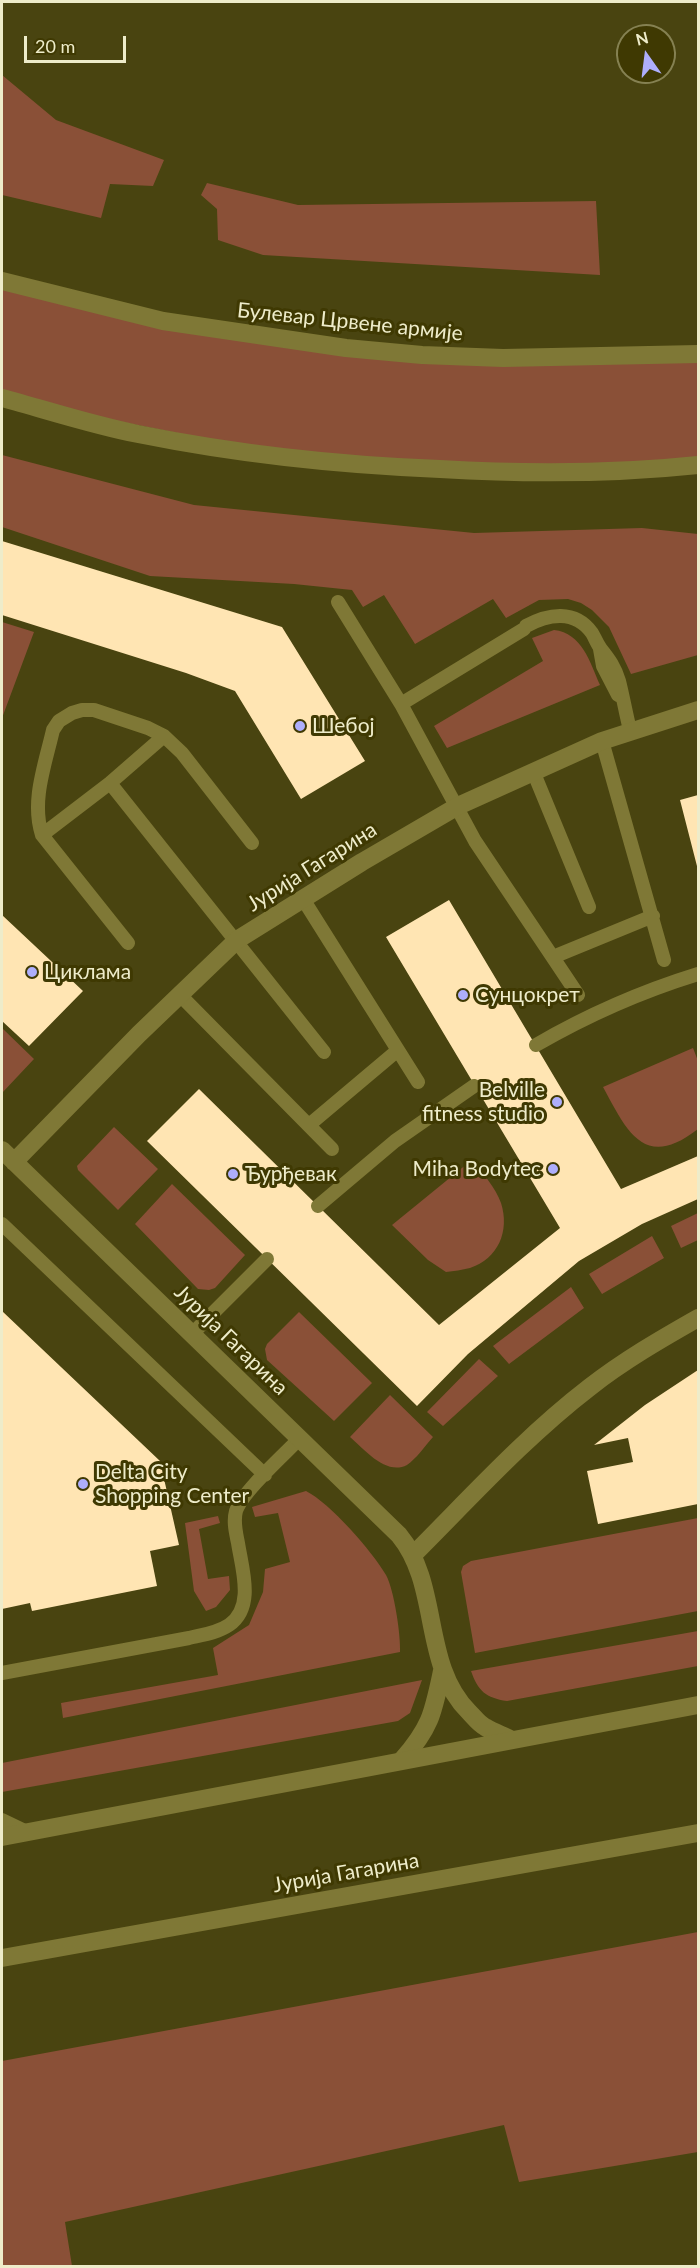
<!DOCTYPE html>
<meta charset="utf-8">
<style>
body{margin:0}
#map{position:relative;width:700px;height:2268px;overflow:hidden;background:#494410;font-family:Lato,sans-serif}
canvas{display:block}
.frame{position:absolute;inset:0;border:3px solid #eeecca;pointer-events:none}
.north{position:absolute;left:616px;top:24px;width:60px;height:60px;box-sizing:border-box;background:#3f3902;border:2px solid #858152;border-radius:50%;rotate:346deg;font-size:16px;font-weight:700;line-height:24px;text-align:center;color:#eeecca}
.north::after{content:'';display:block;margin:auto;width:21px;height:27px;background:#aeaefb;clip-path:polygon(50% 0,100% 100%,50% 72%,0 100%)}
.scale{position:absolute;left:24px;top:36px;width:102px;height:27px;box-sizing:border-box;border:3px solid #eeecca;border-top:0;padding-left:8px;font-size:18px;line-height:21px;white-space:nowrap;color:#eeecca;-webkit-text-stroke:4px #3f3902;paint-order:stroke}
</style>
<div id="map">
<canvas width="700" height="2268"></canvas>
<div class="frame"></div>
<div class="north">N</div>
<div class="scale">20 m</div>
</div>
<script>
const ctx = document.querySelector('canvas').getContext('2d');
ctx.lineJoin = 'round';
function fillPath(path, color) { ctx.fillStyle = color; ctx.fill(path, 'evenodd'); }
function trace(path, color, width, dash) { ctx.strokeStyle = color; ctx.lineWidth = width; ctx.lineCap = dash ? 'butt' : 'round'; ctx.setLineDash(dash || []); ctx.stroke(path); }
function drawText(font, color, halo, rows, align = 'center') {
  ctx.font = font + ' Lato,sans-serif'; ctx.lineWidth = 6; ctx.setLineDash([]); ctx.textBaseline = 'middle'; ctx.strokeStyle = halo; ctx.fillStyle = color; for (const [text, x, y, turn = 0] of rows) {
    ctx.save(); ctx.translate(x, y); ctx.rotate((+turn || 0) * Math.PI / 180); ctx.textAlign = isNaN(turn) ? turn : align; if (halo) ctx.strokeText(text, 0, 0); ctx.fillText(text, 0, 0); ctx.restore();
  }
}
fillPath(new Path2D(`
 M2 75 56 120 164 160 153 186 110 184 101 218 2 195Z
 M207 183 298 205 596 201 600 275 263 255 218 240 217 209 201 195Z
 M2 281 346 348 698 354V465L641 471 312 460 2 398Z
 M2 455 194 505 474 533 642 528 698 534V655L631 674 609 627 592 610 581 603 568 599 539 600 506 618 493 599 415 644 384 595 363 607 352 590 294 584 150 576 2 527Z
 M2 622 34 632 2 718Z
 M554 630C582 633 590 662 600 685L447 748 434 726 543 661 532 638Z
 M2 1028 34 1059 2 1093Z
 M693 1048 698 1061V1129C644 1171 627 1131 603 1087Z
 M114 1127 158 1169 118 1210 78 1170 77 1166Z
 M473 1159C482 1173 496 1188 501 1203 510 1231 498 1259 470 1268 462 1270 454 1271 446 1272L428 1260 392 1225Z
 M172 1184 245 1255 215 1288 209 1290 198 1289 135 1224Z
 M698 1213V1240L681 1248 671 1226Z
 M652 1236 664 1258 602 1294 589 1274Z
 M571 1287 584 1308 509 1364 493 1346Z
 M299 1312 372 1383 334 1421 267 1360 265 1349 267 1344Z
 M479 1359 498 1376 443 1426 427 1412Z
 M390 1395 433 1437C425 1446 416 1459 407 1465 386 1476 364 1449 350 1437Z
 M306 1491C330 1503 372 1551 386 1575 394 1589 401 1636 400 1652L63 1718 61 1703 218 1675 213 1648 249 1625 263 1592 265 1569 290 1562 278 1513 255 1517 252 1507Z
 M218 1516 220 1523 199 1529 208 1579 229 1576 230 1590 216 1607 206 1611 194 1591 185 1523Z
 M698 1518V1611L475 1653 461 1572 463 1566 471 1561Z
 M698 1631V1666L507 1701C486 1698 478 1691 471 1671Z
 M422 1680 410 1713 398 1721 2 1792V1763Z
 M698 1932V2152L519 2182 504 2125 65 2222 72 2266H2V2061Z`), '#8a5037');
fillPath(new Path2D(`
 M2 541 282 627 365 761 301 799 235 691 186 673 2 615Z
 M698 795V870L680 800Z
 M449 900 621 1189 698 1156V1199L642 1224 579 1261 468 1354 417 1406 147 1141 199 1089 439 1325 560 1228 386 937Z
 M2 915 83 991 29 1046 2 1021Z
 M2 1311 160 1461 179 1545 150 1551 157 1586 32 1611 30 1603 2 1609Z
 M698 1370V1504L598 1524 587 1471 633 1462 628 1438 594 1445 645 1405Z`), '#ffe5b3');
trace(new Path2D(`
 M338 602 401 704 475 841 578 995
 M526 626C548 614 575 609 592 633 595 638 597 644 601 649 609 659 615 667 619 681 623 697 626 714 630 730
 M600 649 603 666 618 695
 M401 704 524 629
 M602 741 664 960
 M533 771 589 907
 M110 783 324 1052
 M42 835 110 783 164 736
 M303 899 418 1082
 M128 943 42 835C31 801 45 765 53 730L59 721 72 713 82 710H94L148 728 164 736 182 753 252 843
 M553 957 653 916
 M179 994 332 1149
 M536 1045C586 1016 643 991 698 974
 M309 1125 398 1050
 M318 1206 395 1141 474 1086
 M2 1224 265 1475
 M192 1334 267 1259
 M2 1673 189 1638C202 1635 217 1633 229 1625 255 1607 242 1569 238 1543 236 1533 233 1522 236 1511 242 1492 285 1454 300 1438
 M2 1820 27 1832`), '#7f7836', 14);
trace(new Path2D(`
 M2 1150 399 1535C441 1586 421 1664 469 1712 474 1717 479 1724 485 1727 493 1732 502 1735 510 1739
 M14 1162 139 1034 237 940 362 862 458 806 602 741 698 710
 M413 1555C470 1498 525 1437 590 1387 623 1361 661 1339 698 1318
 M402 1760C431 1727 433 1713 442 1671`), '#7f7836', 18);
trace(new Path2D(`
 M2 281 163 321 346 348 422 355 503 358 698 354
 M2 398C47 410 92 425 138 434 237 454 339 465 440 469 526 474 613 474 698 465
 M2 1837 698 1705
 M2 1958 698 1833`), '#7f7836', 18);
for (const [x, y, r, color] of [
 [300,726,6,"#aeaefb"],
 [32,972,6,"#aeaefb"],
 [463,995,6,"#aeaefb"],
 [557,1102,6,"#aeaefb"],
 [553,1169,6,"#aeaefb"],
 [233,1174,6,"#aeaefb"],
 [83,1484,6,"#aeaefb"]
]) { const dot = new Path2D(); dot.arc(x, y, r, 0, 2 * Math.PI); ctx.fillStyle = color; ctx.fill(dot); trace(dot, '#3f3902', 2); }
drawText('21px', '#eeecca', '#3f3902', [
 ["Булевар Црвене армије",350,322,6],
 ["Јурија Гагарина",312,867,-32],
 ["Јурија Гагарина",231,1340,44],
 ["Јурија Гагарина",346,1873,-10]
]);
drawText('21px', '#eeecca', '#3f3902', [
 ["Шебој",312,726],
 ["Циклама",44,972],
 ["Сунцокрет",475,995],
 ["Belville",545,1090,"right"],
 ["fitness studio",545,1114,"right"],
 ["Miha Bodytec",541,1169,"right"],
 ["Ђурђевак",245,1174],
 ["Delta City",95,1472],
 ["Shopping Center",95,1496]
], 'left');
</script>
